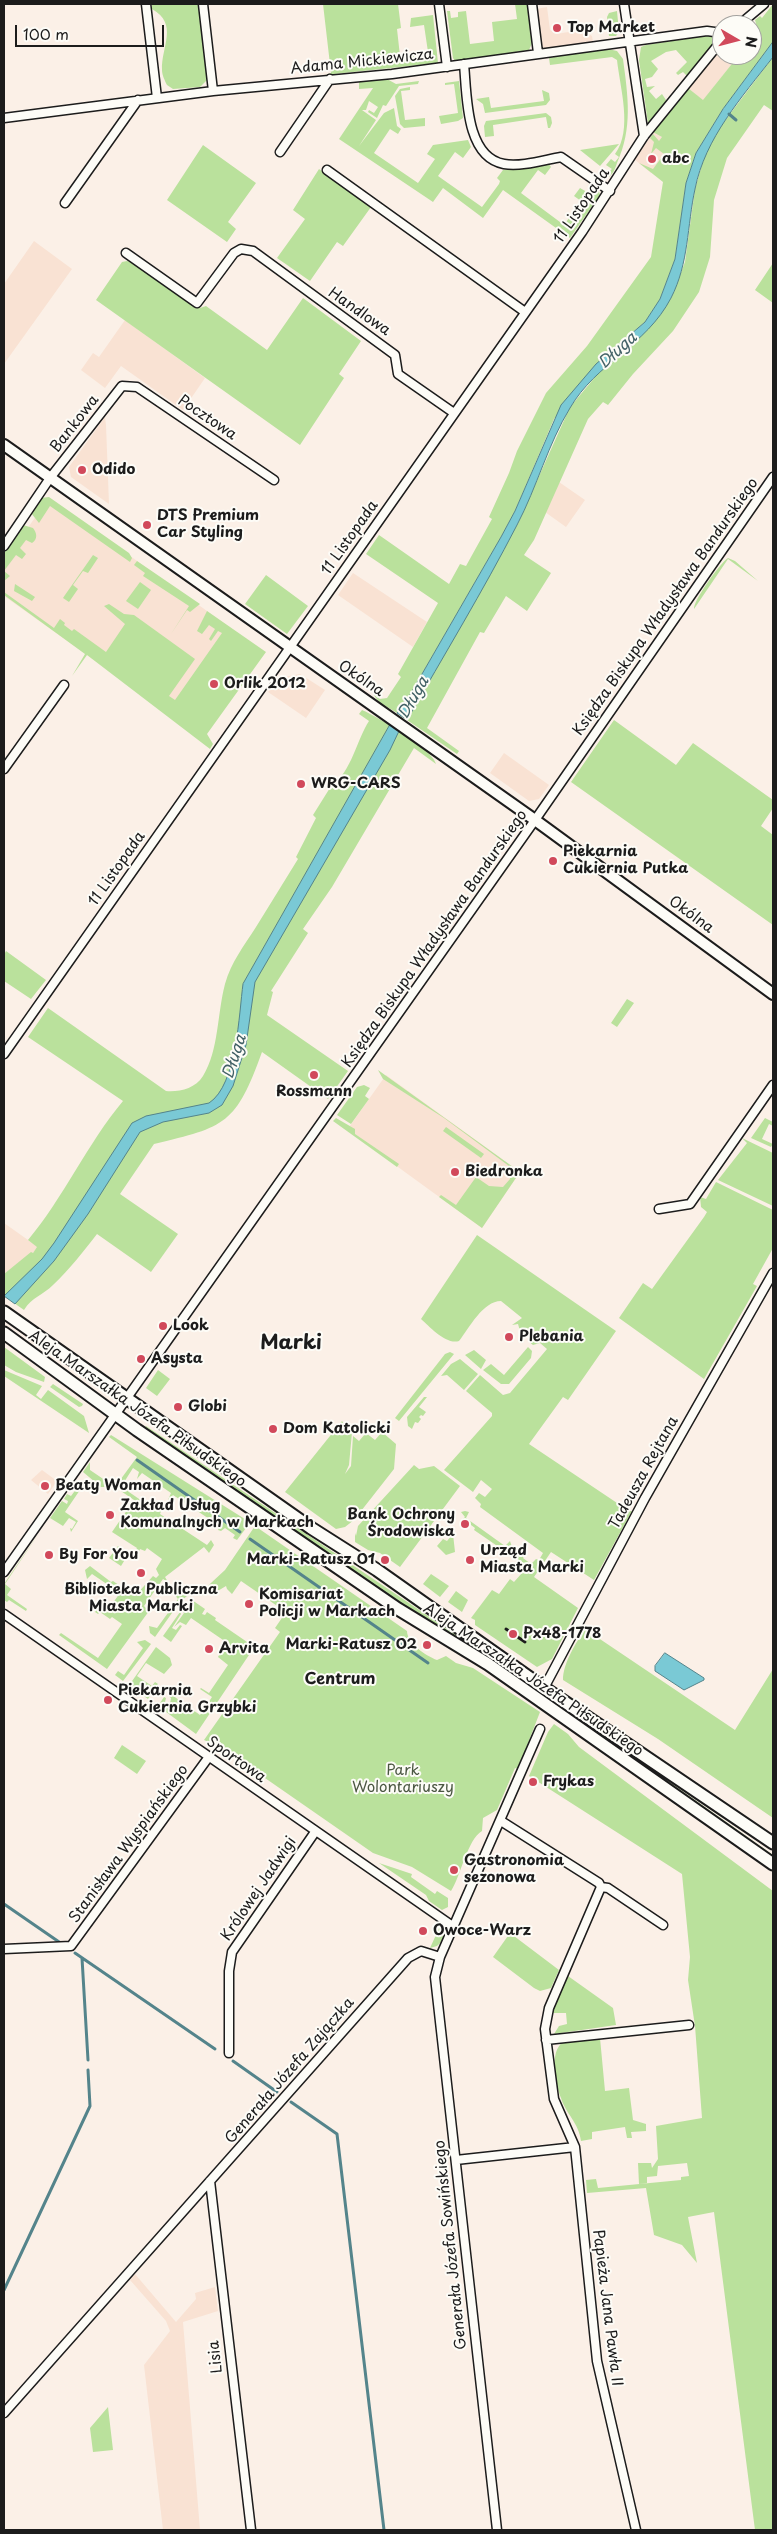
<!DOCTYPE html>
<meta charset="utf-8">
<style>
body{margin:0}
#map{position:relative;width:777px;height:2534px;overflow:hidden;background:#fbf0e7;font-family:"Playpen Sans",sans-serif}
canvas{display:block}
.frame{position:absolute;inset:0;border:5px solid #1c1c1c;pointer-events:none}
.north{position:absolute;left:712px;top:15px;width:50px;height:50px;box-sizing:border-box;background:#fdfcf7;border:1px solid #a3a29f;border-radius:50%;rotate:98deg;font-size:14px;font-weight:700;line-height:20px;text-align:center;color:#1c1c1c}
.north::after{content:'';display:block;margin:auto;width:18px;height:22px;background:#d1495b;clip-path:polygon(50% 0,100% 100%,50% 72%,0 100%)}
.scale{position:absolute;left:15px;top:25px;width:149px;height:22px;box-sizing:border-box;border:2px solid #1c1c1c;border-top:0;padding-left:6px;font-size:15px;line-height:18px;white-space:nowrap;color:#1c1c1c;-webkit-text-stroke:4px #fdfcf7;paint-order:stroke}
</style>
<div id="map">
<canvas width="777" height="2534"></canvas>
<div class="frame"></div>
<div class="north">N</div>
<div class="scale">100 m</div>
</div>
<script>
const ctx = document.querySelector('canvas').getContext('2d');
ctx.lineJoin = 'round';
function fillPath(path, color) { ctx.fillStyle = color; ctx.fill(path, 'evenodd'); }
function trace(path, color, width, dash) { ctx.strokeStyle = color; ctx.lineWidth = width; ctx.lineCap = dash ? 'butt' : 'round'; ctx.setLineDash(dash || []); ctx.stroke(path); }
function drawText(font, color, halo, rows, align = 'center') {
  ctx.font = font + ' "Playpen Sans",sans-serif'; ctx.lineWidth = 4; ctx.setLineDash([]); ctx.textBaseline = 'middle'; ctx.strokeStyle = halo; ctx.fillStyle = color; for (const [text, x, y, turn = 0] of rows) {
    ctx.save(); ctx.translate(x, y); ctx.rotate((+turn || 0) * Math.PI / 180); ctx.textAlign = isNaN(turn) ? turn : align; if (halo) ctx.strokeText(text, 0, 0); ctx.fillText(text, 0, 0); ctx.restore();
  }
}
fillPath(new Path2D(`
 M547 7 550 30 556 34 587 29V33L592 36 593 42 544 48 540 44 536 9Z
 M722 46V55H739L703 101 688 88Z
 M655 131 662 137 664 154 651 173 634 159Z
 M34 241 72 269 4 364V284Z
 M125 320 205 378 183 410 121 366 105 388 81 370 93 353 99 357Z
 M105 417 106 425 109 504 71 477 69 467Z
 M559 482 585 500 566 527 545 512Z
 M49 498 249 641 204 738 4 596V561Z
 M353 573 427 622 413 647 338 595Z
 M300 674 325 690 306 718 268 692 279 678Z
 M504 753 549 785 539 799 529 801 490 773Z
 M386 1075 520 1172 482 1228 347 1130Z
 M4 1223 38 1247 33 1253 4 1274Z
 M42 1470 57 1481 48 1494 31 1480Z
 M135 2274 176 2322 196 2299 195 2293 215 2287 218 2311 183 2322 200 2530H163L144 2365 170 2331 166 2321 130 2280Z`), '#f9e2d3');
fillPath(new Path2D(`
 M152 4H200L209 73 207 80 200 87 173 89 167 85C165 81 162 75 162 70 161 47 179 24 152 9Z
 M323 4H398L401 28 397 29 400 56 428 52 424 25 410 27 411 18 433 15 438 63 325 75 331 73Z
 M515 4H527L532 43 529 50 464 60 455 61 453 58 447 11H450L451 18 458 17V12L466 11 470 44 494 41 492 22 517 19Z
 M773 4V42L723 109 696 153 686 183 675 259 660 299 645 322 605 355 554 419 515 511 501 537 407 700 397 713 379 702 373 694 380 699 387 698 401 677 398 674 438 603 366 554 379 535 449 584 460 564 466 566 492 519 489 517 509 473 517 451 546 393 587 346 651 257 663 182 639 163 653 169 664 154 656 148 651 154 654 142 650 138 653 134 659 141 662 137 653 132 688 88 703 100 739 55H752V38L758 31 755 20 760 16 762 18Z
 M617 11 619 32 616 36H609L607 17 609 13Z
 M705 36H715L717 41 680 86 674 90 687 76 683 72 678 75 676 73 687 62 676 50 666 52 651 61 658 69 652 77 645 79 647 87 655 86 649 91 656 99 662 94 666 100 665 105 648 123 639 60 641 47 646 45Z
 M604 48 617 51 623 59C628 96 633 128 617 163 615 169 613 175 607 178L603 176 612 169 606 165 611 159 615 162 619 157 615 154C633 130 620 88 617 60L612 57 550 65 549 58Z
 M773 57V111L764 105 727 158 714 200 710 257 699 292 673 331 633 374 608 405 603 402 588 419 534 540 524 555 551 573 527 611 506 596 484 633 480 632 427 728 459 751 457 754 407 720 518 523 570 407 601 370 631 347 671 298 685 262 695 189 708 143Z
 M387 79 396 84 419 81 418 84 399 86 386 106 383 105 377 118 368 112 369 110 374 113 378 107 369 101 366 110H362L376 120 359 146 384 113 394 108 397 126 401 129 398 134 390 129 374 153 418 183 435 159 427 154 433 145 468 140 471 147 463 158 455 152 438 176 482 207 499 184 500 181 497 178 503 170 549 164 551 167 545 175 538 170 521 193 564 225 581 201 574 196 580 188 592 195 598 188 600 195 570 238 503 190 483 218 443 188 433 202 339 139 373 88 359 89V81Z
 M459 81 463 118 458 121 441 124 439 116 458 113 454 84 445 85V83Z
 M410 87V90L401 91 405 120 425 118V126L404 128 400 124 395 96 400 89Z
 M542 90 549 93 550 100 546 105 485 113 483 104 476 99 489 97 491 108 544 101Z
 M546 113 551 117 552 123 550 128H548L546 117 493 125 494 136 485 137 484 126 486 121Z
 M619 144 600 166 580 150Z
 M203 145 256 183 228 222 236 229 227 242 167 200Z
 M319 169 371 207 343 246 337 242 310 281 277 258 305 219 293 210Z
 M127 261 138 264 200 308 206 306 267 350 303 298 361 341 339 374 344 378 300 445 96 300 122 262Z
 M773 263V303L755 290Z
 M49 497 129 553 132 558 130 562 50 506 39 523 31 513 41 498Z
 M23 525 33 528C37 533 38 539 32 543L26 540 20 548 26 554 22 559 16 555 4 571 10 576 4 581V553Z
 M93 555 98 558 88 573 83 571 73 585 78 589 69 602 63 598 65 595Z
 M728 558 735 561 758 581 728 559 694 609C693 601 720 563 728 558Z
 M137 561 200 604 190 612 187 610 171 634 189 606 143 576 145 573 134 565Z
 M266 575 308 606 287 634 245 604Z
 M140 582 151 590 138 609 126 601Z
 M15 584 35 597 32 601 14 591Z
 M4 592 54 628 60 619 65 623 64 625 72 631 74 629 106 652 125 624 104 606 109 604 124 614 134 615 195 659 169 696 175 700 222 633 218 631 211 641 209 639 215 629 209 625 202 634 197 631 207 611 266 652 207 734 213 744 210 749 87 655 72 676 85 654 4 595Z
 M362 710C378 717 433 749 436 764L414 748 332 887 303 929 308 933 271 991 273 992 267 1015 348 1071 328 1099 262 1052C236 1124 226 1127 154 1144L120 1194 178 1234 151 1272 97 1234C83 1252 70 1269 53 1285 43 1295 32 1297 24 1310L4 1296V1274L31 1252 33 1253 37 1247 28 1240C64 1197 87 1144 123 1101L28 1037 48 1008 166 1091C179 1092 195 1089 203 1076 219 1050 217 1014 225 984 231 962 244 946 256 927 270 904 284 882 298 859L296 857 316 818 313 815 333 783C350 775 358 737 369 721L359 714Z
 M614 720 676 765 693 743 773 800V808L761 826 773 835V925L571 782Z
 M6 951 46 980 31 999 4 981V955Z
 M627 999 634 1003 617 1027 611 1023Z
 M378 1070 520 1172 482 1228 439 1197 441 1195 456 1205 476 1177 489 1186 503 1187 510 1179 509 1166 444 1118 383 1079Z
 M364 1085 370 1088 365 1096 369 1099 351 1124 337 1115 357 1087Z
 M336 1118 355 1129V1134L399 1164 397 1167 333 1121Z
 M765 1118 773 1122V1126L769 1124 762 1139 773 1144 771 1147 751 1138Z
 M446 1127 484 1154 481 1158 443 1131Z
 M742 1138 773 1153V1206L718 1180 747 1143Z
 M716 1182 773 1210V1248L753 1284 757 1286 704 1379 619 1318 643 1283 652 1289 704 1217 707 1212 701 1207 700 1197 706 1199Z
 M477 1235 616 1331 568 1400 563 1397 529 1444 629 1511H632L594 1580 551 1552 534 1577 578 1608 552 1659 537 1667 475 1625V1620L471 1618 492 1590 499 1594 510 1579 514 1582 522 1573 525 1564 516 1558 519 1554 527 1552 523 1558 531 1564 536 1559 539 1560 543 1553 480 1507 481 1504 475 1498 479 1493 485 1497 492 1489 481 1480 473 1492 444 1470 492 1416V1413L466 1391 480 1375 503 1395 510 1393 547 1349 540 1343 533 1345 529 1342 532 1339 520 1331 518 1324 512 1325 522 1318 501 1301C483 1301 469 1328 459 1341 446 1345 430 1327 421 1319Z
 M4 1347 45 1377 44 1382 16 1372 4 1365Z
 M528 1347 532 1351 531 1358 509 1384H501L483 1370 491 1364 504 1375Z
 M474 1350 486 1360 481 1369 465 1355Z
 M450 1352 454 1354 399 1421 395 1418 445 1354Z
 M460 1359 478 1374 464 1390 447 1375 441 1376 451 1364Z
 M4 1370 42 1386 36 1395 41 1399 48 1390 84 1416 89 1433 4 1376Z
 M158 1370 170 1379 157 1396 146 1388Z
 M53 1384 83 1404 82 1406 79 1407 50 1387Z
 M424 1397H427L419 1407 426 1412 423 1416 421 1415 419 1417 421 1419 418 1423 415 1422 412 1429 408 1426 407 1417Z
 M342 1421 348 1430 352 1432 349 1465 345 1474 351 1466 353 1436 359 1441 366 1433 375 1440 382 1432 396 1444 394 1469 354 1520 345 1527 336 1529 285 1492Z
 M146 1426 556 1702 554 1704 489 1657 412 1611 144 1428Z
 M111 1435 248 1521 249 1524 237 1540 233 1538 235 1535 225 1528 221 1531 218 1530 220 1526 173 1495 168 1500 171 1493 142 1473 137 1479 139 1472 133 1468 121 1487 126 1491 132 1486 129 1492 158 1512 163 1506 160 1514 207 1545 211 1540 214 1545 209 1553 204 1547 165 1577 168 1582 163 1579 144 1606 149 1611 107 1669 59 1635 61 1633 98 1658 122 1624 112 1617 110 1619 100 1612 98 1614 95 1612 99 1606 107 1611 120 1593 92 1574 87 1579 85 1570 90 1566 111 1582 113 1581 135 1596 153 1576 156 1578 159 1575 156 1569 162 1559 147 1548 145 1551 140 1549 137 1557 133 1555 137 1548 112 1532 134 1500 115 1487H101L83 1472 90 1462V1470L115 1487 137 1457 109 1437Z
 M414 1465 419 1469 434 1466 460 1486 400 1567 380 1553 368 1550 355 1542V1533L356 1536 358 1526Z
 M74 1485 82 1487 65 1512 78 1521 71 1532 70 1528 72 1529 76 1522 69 1518 63 1526 50 1518 62 1501 67 1504 68 1501 64 1499 67 1494 71 1496 77 1488Z
 M465 1511 469 1512 466 1518 505 1546 510 1541 512 1547 509 1554 474 1530 475 1528 463 1519 465 1517 461 1512Z
 M255 1526 407 1631C407 1643 426 1656 437 1660L446 1656 456 1663 473 1668 540 1712 518 1769 515 1768 497 1810 483 1818 482 1831C467 1840 461 1876 451 1891L412 1867 373 1853 216 1744H213L204 1740 280 1632 275 1628 286 1612 241 1581 232 1594 227 1589 226 1586 211 1595 206 1592 202 1596 198 1595 225 1570Z
 M39 1533 5 1584 11 1589 7 1595 27 1609 26 1611 9 1600 7 1602 4 1600V1584Z
 M453 1534 455 1552 446 1555 437 1546 443 1539 447 1541Z
 M118 1546 129 1553 121 1566 109 1558Z
 M431 1574 449 1586 440 1597 423 1584Z
 M456 1591 468 1600 462 1612 448 1602Z
 M179 1592 187 1596 179 1603 155 1637 150 1633 149 1626 157 1628 178 1599 173 1593Z
 M192 1600 205 1609 202 1614 205 1615 207 1612 216 1618 215 1620 250 1644 254 1643 255 1646 196 1734 158 1706 164 1697 166 1698 165 1702 170 1704 171 1698 168 1695H172L200 1715 212 1697 200 1689 201 1688 209 1693 228 1665 218 1657 226 1642 191 1618 186 1625 180 1622 174 1627 184 1613 181 1611Z
 M180 1612 181 1614 172 1628 176 1630 180 1625 182 1626 171 1642 163 1636Z
 M585 1629 735 1730 773 1669V1818L658 1739 563 1680C563 1663 576 1643 585 1629Z
 M145 1640 151 1644 123 1681 115 1675 118 1671 124 1675 143 1648 137 1642Z
 M156 1647 170 1658 172 1665 164 1674 146 1663 137 1676 152 1686 155 1682 158 1684 148 1699 130 1686V1684Z
 M563 1707 773 1855V1860L708 1811 562 1709Z
 M554 1724 568 1734 579 1747 773 1891V2530H755L714 2212 688 2217 697 2263 682 2245 654 2235 646 2188 587 2193 586 2180 596 2179 598 2188 681 2180V2177L689 2176 687 2163 658 2166 657 2176 647 2177V2183L639 2184 638 2163H651L652 2168 658 2159 656 2126 702 2118 695 2026 688 1980 690 1957 682 1874 529 1776 548 1732Z
 M122 1745 146 1761 137 1774 114 1758Z
 M379 1863 412 1874 411 1877 435 1894 437 1891 448 1898V1907L442 1910 429 1901 426 1895Z
 M441 1924 445 1932 443 1940 437 1946 430 1948Z
 M510 1933 559 1970 551 1988 540 1991 534 1988 493 1957Z
 M568 1976 613 2008 616 2025 554 2034 559 2026 567 2024 566 2013H552Z
 M600 2038 605 2091 629 2088 633 2120 646 2124V2131L631 2132 632 2138H627L625 2127 592 2132V2139L581 2141C579 2123 566 2114 561 2098 555 2083 549 2052 563 2042Z
 M108 2407 113 2450 93 2452 90 2428Z`), '#bae19c');
const water = new Path2D(`
 M773 42V57C742 97 705 138 695 189 687 226 689 263 671 298 646 346 596 363 570 408 548 444 537 487 517 525 483 591 444 655 407 720L397 713 405 703 404 700H407L501 537 515 511 561 405 596 364 645 322 660 299 675 259 686 183 696 153 723 109Z
 M390 725 399 731 390 750 255 982 246 1045 233 1086 222 1105 209 1113 163 1122 140 1132 88 1214 54 1261 15 1304 4 1296 42 1259 54 1243 132 1123 146 1116 209 1103C237 1085 239 1013 243 984Z
 M665 1653 704 1678V1680L684 1690 655 1671V1666Z`);
fillPath(water, '#7ac9d5');
trace(water, '#54848b', 1);
trace(new Path2D(`
 M729 114 736 120
 M137 1460 240 1532
 M250 1539 428 1663
 M4 1904 62 1944
 M75 1953 215 2049
 M82 1958 88 2060
 M233 2061 277 2092
 M291 2102 337 2134 384 2530
 M4 2290 90 2106 88 2070`), '#54848b', 3);
const minor = new Path2D(`
 M146 4 157 98
 M203 4 213 91
 M439 4 447 67
 M532 4 538 53
 M624 4 644 136
 M739 25 764 4
 M464 64C467 94 465 157 504 164 521 167 544 160 561 157L610 191
 M4 118 213 91 392 74 707 31 722 33
 M280 152 330 79
 M327 170 525 312
 M65 203 138 100
 M126 253 197 303 234 253 241 249 253 251 395 355 398 374 454 413
 M4 546 50 478 122 386 137 387 274 480
 M4 769 64 685
 M4 1054 582 232 644 136 722 40
 M659 1209 690 1204 773 1085
 M4 1572 535 820 773 477
 M4 1614 454 1927
 M544 1688 645 1498 773 1273
 M501 1821 599 1883 601 1887 549 2008 545 2029 554 2099 575 2147 597 2361 636 2530
 M601 1887 608 1888 663 1925
 M4 1949 71 1946 208 1758
 M440 1957 435 1977 497 2530
 M546 2040 689 2025
 M229 2053V1971L232 1952 315 1832
 M456 2160 575 2147
 M210 2181 251 2530
 M4 2413 408 1958 421 1951 440 1957 540 1729`);
const tertiary = new Path2D(`
 M4 445 535 820 773 994`);
const secondary = new Path2D(`
 M4 1312 311 1528 377 1570 544 1688 773 1843
 M4 1333 137 1430 398 1609 488 1664 773 1864`);
trace(minor, '#1c1c1c', 11);
trace(tertiary, '#1c1c1c', 14);
trace(secondary, '#1c1c1c', 15);
trace(minor, '#fdfcf7', 8);
trace(tertiary, '#fdfcf7', 10);
trace(secondary, '#fdfcf7', 11);
trace(new Path2D(`
 M506 1629 525 1642`), '#1c1c1c', 3);
for (const [x, y, r, color] of [
 [557,28,5,"#d1495b"],
 [652,159,5,"#d1495b"],
 [82,470,5,"#d1495b"],
 [147,525,5,"#d1495b"],
 [214,684,5,"#d1495b"],
 [301,784,5,"#d1495b"],
 [553,861,5,"#d1495b"],
 [314,1075,5,"#d1495b"],
 [455,1172,5,"#d1495b"],
 [163,1326,5,"#d1495b"],
 [509,1337,5,"#d1495b"],
 [141,1359,5,"#d1495b"],
 [178,1407,5,"#d1495b"],
 [273,1429,5,"#d1495b"],
 [45,1486,5,"#d1495b"],
 [110,1515,5,"#d1495b"],
 [465,1524,5,"#d1495b"],
 [49,1555,5,"#d1495b"],
 [385,1560,5,"#d1495b"],
 [470,1560,5,"#d1495b"],
 [141,1573,5,"#d1495b"],
 [249,1604,5,"#d1495b"],
 [513,1634,5,"#d1495b"],
 [427,1645,5,"#d1495b"],
 [209,1649,5,"#d1495b"],
 [108,1700,5,"#d1495b"],
 [533,1782,5,"#d1495b"],
 [454,1870,5,"#d1495b"],
 [423,1931,5,"#d1495b"]
]) { const dot = new Path2D(); dot.arc(x, y, r, 0, 2 * Math.PI); ctx.fillStyle = color; ctx.fill(dot); trace(dot, '#fdfcf7', 2); }
drawText('bold 15px', '#1c1c1c', '#fdfcf7', [
 ["Top Market",567,28],
 ["abc",662,159],
 ["Odido",92,470],
 ["DTS Premium",157,516],
 ["Car Styling",157,533],
 ["Orlik 2012",224,684],
 ["WRG-CARS",311,784],
 ["Piekarnia",563,852],
 ["Cukiernia Putka",563,869],
 ["Rossmann",314,1092,"center"],
 ["Biedronka",465,1172],
 ["Look",173,1326],
 ["Plebania",519,1337],
 ["Asysta",151,1359],
 ["Globi",188,1407],
 ["Dom Katolicki",283,1429],
 ["Beaty Woman",55,1486],
 ["Zakład Usług",120,1506],
 ["Komunalnych w Markach",120,1523],
 ["Bank Ochrony",455,1515,"right"],
 ["Środowiska",455,1532,"right"],
 ["Urząd",480,1551],
 ["Miasta Marki",480,1568],
 ["By For You",59,1555],
 ["Marki-Ratusz 01",375,1560,"right"],
 ["Biblioteka Publiczna",141,1590,"center"],
 ["Miasta Marki",141,1607,"center"],
 ["Komisariat",259,1595],
 ["Policji w Markach",259,1612],
 ["Px48-1778",523,1634],
 ["Marki-Ratusz 02",417,1645,"right"],
 ["Arvita",219,1649],
 ["Piekarnia",118,1691],
 ["Cukiernia Grzybki",118,1708],
 ["Frykas",543,1782],
 ["Gastronomia",464,1861],
 ["sezonowa",464,1878],
 ["Owoce-Warz",433,1931]
], 'left');
drawText('15px', '#1c1c1c', '#fdfcf7', [
 ["Adama Mickiewicza",362,62,-6],
 ["11 Listopada",582,206,-56],
 ["Handlowa",359,312,35],
 ["Pocztowa",207,418,34],
 ["Bankowa",75,424,-52],
 ["11 Listopada",350,538,-55],
 ["Księdza Biskupa Władysława Bandurskiego",666,607,-55],
 ["Okólna",361,679,34],
 ["11 Listopada",117,869,-55],
 ["Okólna",691,915,36],
 ["Księdza Biskupa Władysława Bandurskiego",435,939,-55],
 ["Aleja Marszałka Józefa Piłsudskiego",137,1409,35],
 ["Tadeusza Rejtana",644,1473,-61],
 ["Aleja Marszałka Józefa Piłsudskiego",533,1680,34],
 ["Sportowa",236,1760,35],
 ["Stanisława Wyspiańskiego",129,1844,-54],
 ["Królowej Jadwigi",259,1889,-56],
 ["Generała Józefa Zajączka",290,2071,-49],
 ["Generała Józefa Sowińskiego",451,2245,-96],
 ["Papieża Jana Pawła II",607,2308,83],
 ["Lisia",216,2357,-97]
]);
drawText('15px', '#4b5742', '#fdfcf7', [
 ["Park",403,1771],
 ["Wolontariuszy",403,1788]
]);
drawText('italic 16px', '#426166', '#fdfcf7', [
 ["Długa",618,351,-42],
 ["Długa",414,698,-60],
 ["Długa",235,1057,-72]
]);
drawText('bold 16px', '#1c1c1c', '#fdfcf7', [
 ["Centrum",340,1680]
]);
drawText('bold 20px', '#1c1c1c', '#fdfcf7', [
 ["Marki",291,1343]
]);
</script>
